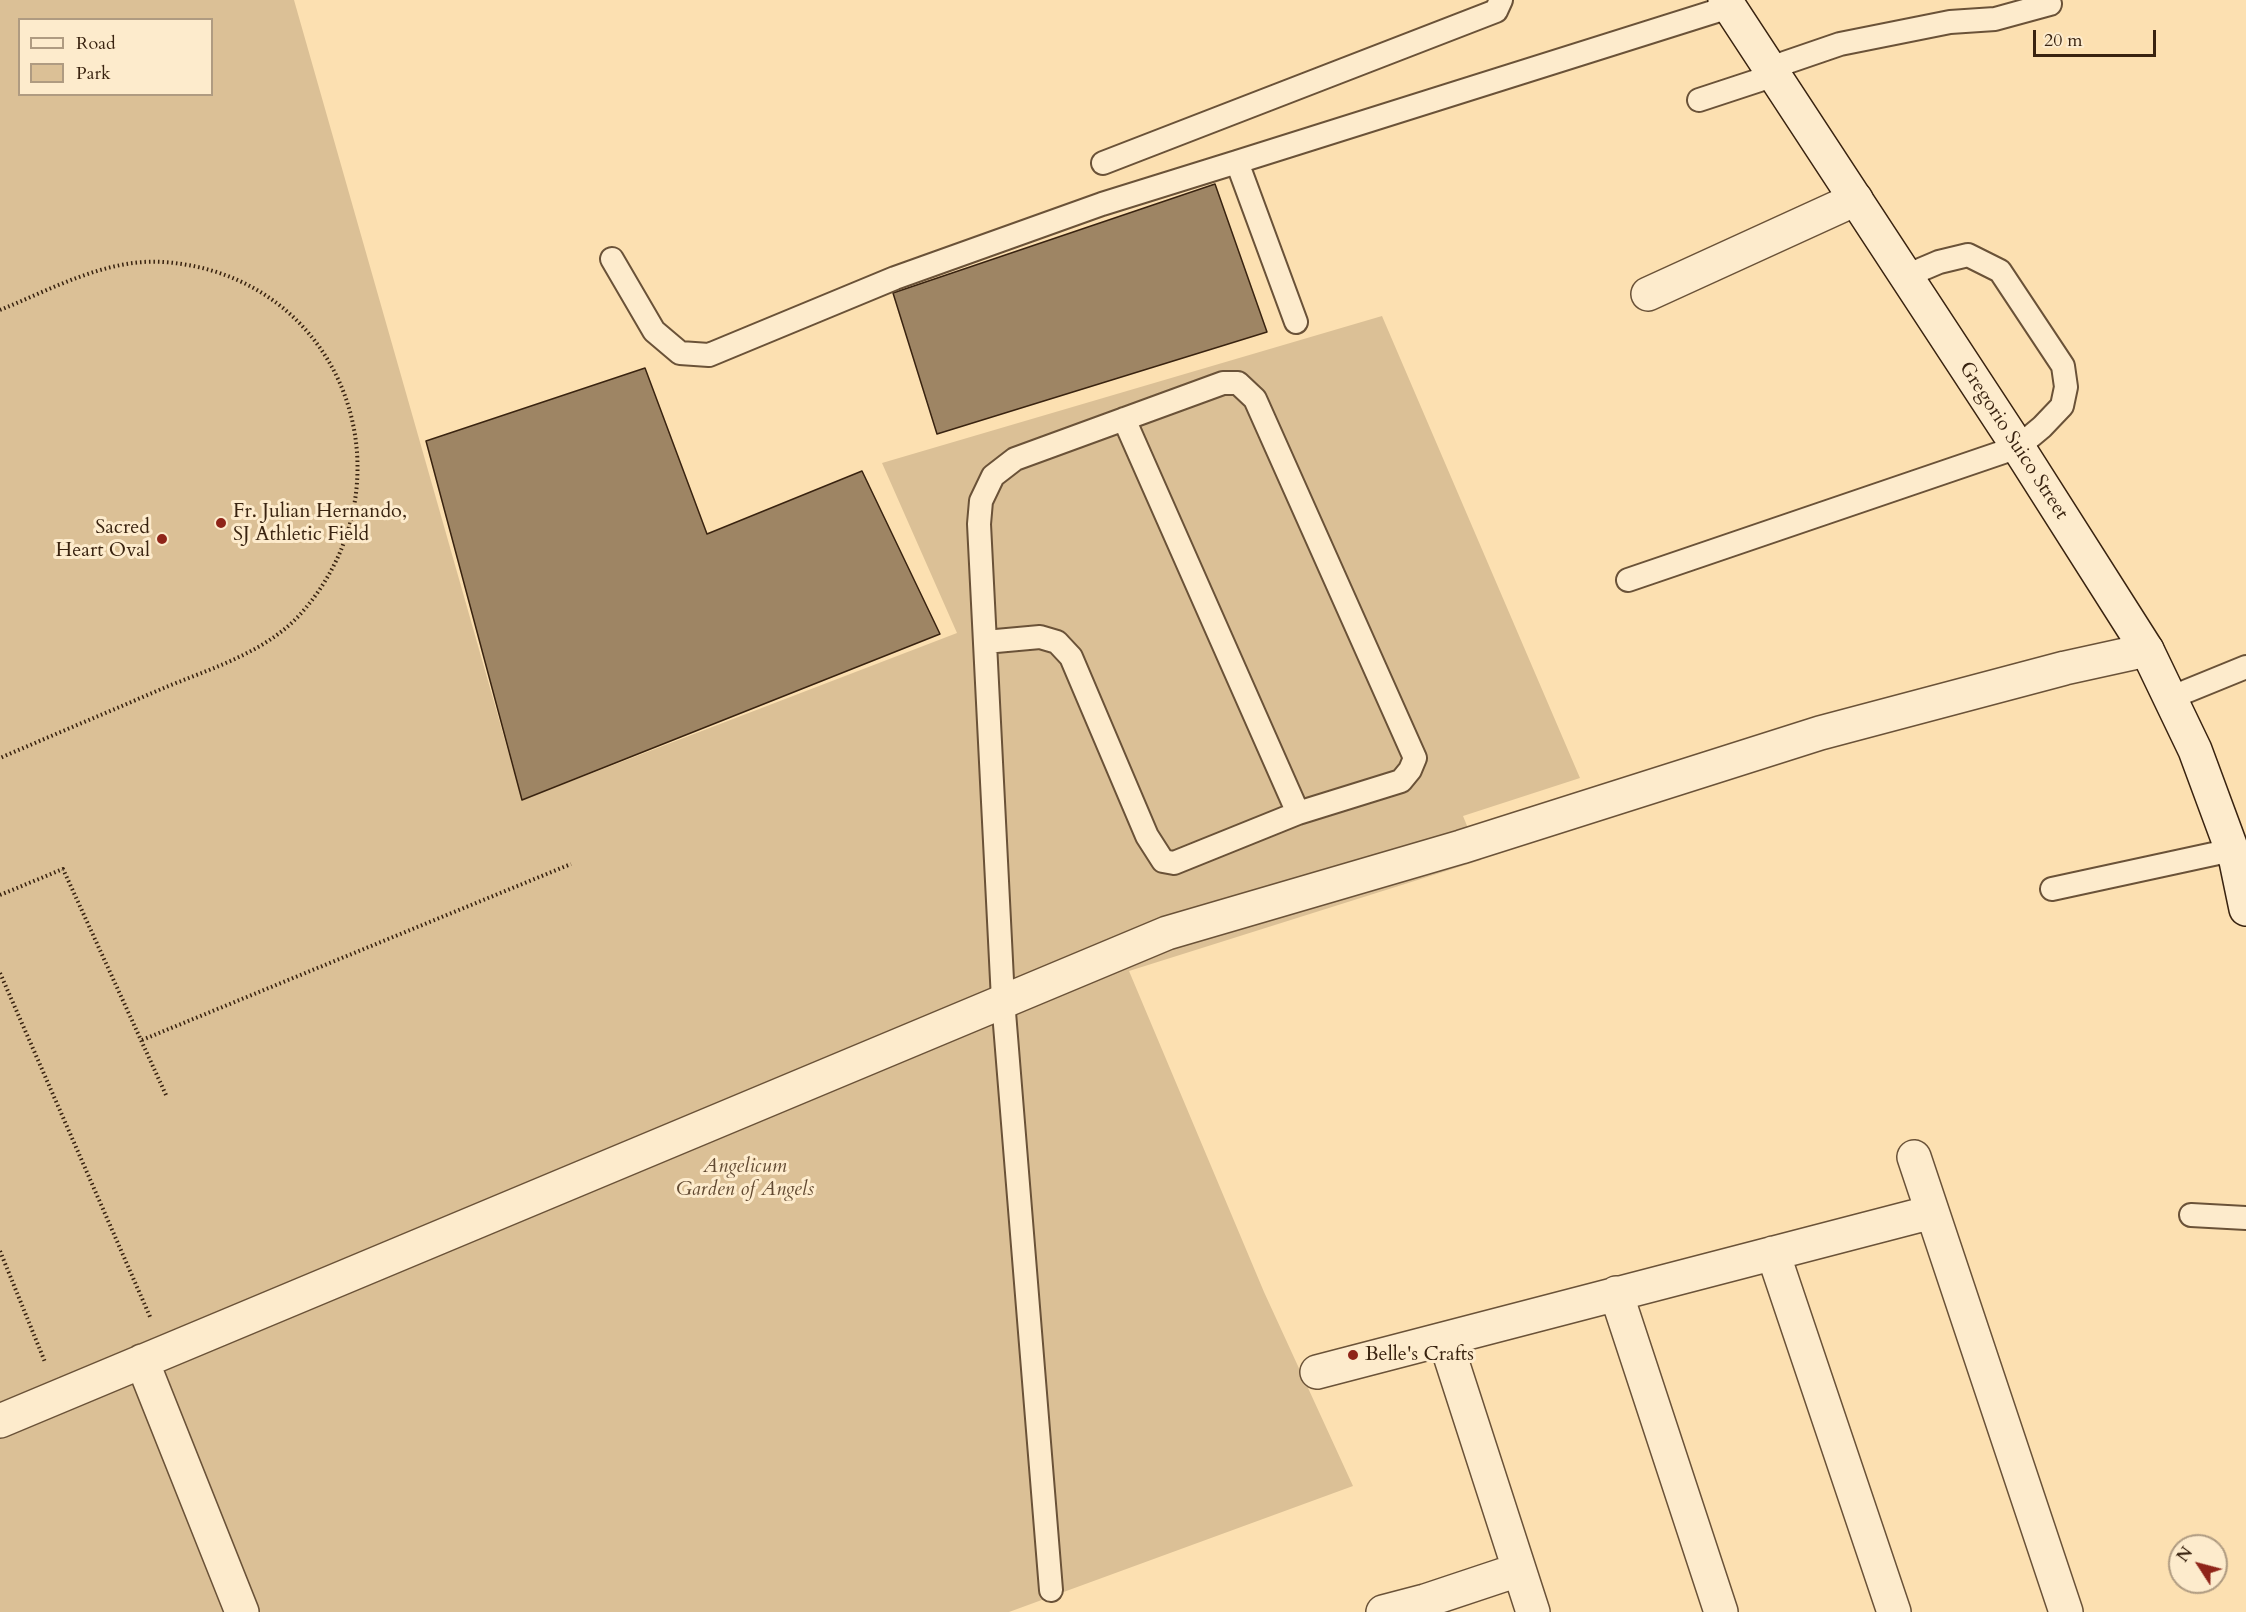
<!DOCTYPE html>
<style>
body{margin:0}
#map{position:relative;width:2246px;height:1612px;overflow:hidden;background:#fce0b1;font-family:Cardo,serif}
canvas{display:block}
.legend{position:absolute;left:18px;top:18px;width:195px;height:78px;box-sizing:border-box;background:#fdebcc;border:2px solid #af9b81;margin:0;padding:8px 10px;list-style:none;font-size:18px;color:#392310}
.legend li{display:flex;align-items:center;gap:12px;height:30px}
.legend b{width:30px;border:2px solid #af9b81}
.north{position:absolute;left:2168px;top:1534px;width:60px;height:60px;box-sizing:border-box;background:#fdebcc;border:2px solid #af9b81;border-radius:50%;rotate:306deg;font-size:16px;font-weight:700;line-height:24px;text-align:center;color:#392310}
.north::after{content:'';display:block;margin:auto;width:21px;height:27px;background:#8f2418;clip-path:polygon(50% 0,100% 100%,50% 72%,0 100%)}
.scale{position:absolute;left:2033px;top:30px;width:123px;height:27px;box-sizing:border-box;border:3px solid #392310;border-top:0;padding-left:8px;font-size:18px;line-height:21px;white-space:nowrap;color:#392310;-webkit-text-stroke:4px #fdebcc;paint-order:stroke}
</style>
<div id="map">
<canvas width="2246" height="1612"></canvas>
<ul class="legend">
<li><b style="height:8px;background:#fdebcc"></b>Road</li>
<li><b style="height:16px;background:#dbc096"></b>Park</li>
</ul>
<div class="north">N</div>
<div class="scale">20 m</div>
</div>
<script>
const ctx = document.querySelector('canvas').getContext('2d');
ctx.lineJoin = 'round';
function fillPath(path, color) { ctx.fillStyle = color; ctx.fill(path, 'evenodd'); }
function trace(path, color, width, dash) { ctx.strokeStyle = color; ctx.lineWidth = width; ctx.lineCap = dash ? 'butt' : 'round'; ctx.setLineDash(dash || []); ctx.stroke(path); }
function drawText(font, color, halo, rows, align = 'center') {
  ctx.font = font + ' Cardo,serif'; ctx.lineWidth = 6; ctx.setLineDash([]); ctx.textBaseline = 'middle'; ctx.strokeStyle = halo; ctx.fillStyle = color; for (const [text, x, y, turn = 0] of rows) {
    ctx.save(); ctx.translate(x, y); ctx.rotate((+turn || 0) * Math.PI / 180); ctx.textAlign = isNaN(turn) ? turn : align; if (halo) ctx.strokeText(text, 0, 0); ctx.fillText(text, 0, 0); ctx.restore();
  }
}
fillPath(new Path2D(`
 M0 0H294L522 800 957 633 882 463 1382 316 1580 778 1463 816 1481 860 1129 971 1264 1292 1353 1486 1009 1612H0ZM20 20H212V94H20Z`), '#dbc096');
const building = new Path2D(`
 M1215 184 1267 332 937 434 893 293Z
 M645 368 707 534 862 471 940 634 522 800 426 441Z`);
fillPath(building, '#9e8564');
trace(building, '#392310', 1.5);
const lane = new Path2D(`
 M1770 68 1840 44 1950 22 1995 19 2050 4
 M1699 100 1775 75
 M1103 163 1496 11 1501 0
 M612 259 654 331 680 353 709 355 895 278 1102 204 1237 162
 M1296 322 1237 162 1729 7
 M1124 419 1298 813
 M1628 580 2018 447 2042 427 2062 406 2066 387 2063 366 2000 271 1968 255 1939 262 1906 276
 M985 642 1040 637 1057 642 1071 657 1147 836 1163 861 1174 863 1298 813 1401 781 1410 770 1415 758 1255 399 1238 383H1223L1015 459 993 476 981 501 979 524 1003 1000 1051 1590
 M2170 698 2246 667
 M2052 889 2232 850
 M2191 1215 2246 1218`);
const street = new Path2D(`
 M1648 294 1856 199
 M1914 1157 2066 1612
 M1773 1253 1894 1612
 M1616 1293 1721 1612
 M1445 1340 1533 1612
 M142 1361 242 1612
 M1317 1372 1932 1212
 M0 1421 1167 933 1461 847 1820 733 2065 668 2147 650
 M1383 1612 1425 1601 1518 1570`);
const secondary = new Path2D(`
 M1725 0 2018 447 2147 650 2195 750 2236 861 2246 909`);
trace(lane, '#6a5238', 26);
trace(street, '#6a5238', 36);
trace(secondary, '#392310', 36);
trace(new Path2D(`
 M0 310C52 289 107 258 164 262 342 275 417 477 304 610 268 653 208 669 159 690 106 713 53 735 0 758
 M0 895 63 869 166 1095
 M0 973 151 1319
 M142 1040 571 864
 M0 1251 45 1362`), '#392310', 4, [1.5, 3]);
trace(lane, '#fdebcc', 22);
trace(street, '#fdebcc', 33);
trace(secondary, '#fdebcc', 33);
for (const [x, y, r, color] of [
 [221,523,6,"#8f2418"],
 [162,539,6,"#8f2418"],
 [1353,1355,6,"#8f2418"]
]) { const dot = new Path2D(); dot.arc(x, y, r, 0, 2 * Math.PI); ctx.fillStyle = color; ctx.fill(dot); trace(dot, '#fdebcc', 2); }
drawText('20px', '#392310', '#fdebcc', [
 ["Gregorio Suico Street",2013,441,57]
]);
drawText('20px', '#392310', '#fdebcc', [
 ["Fr. Julian Hernando,",233,512],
 ["SJ Athletic Field",233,535],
 ["Sacred",150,528,"right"],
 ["Heart Oval",150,551,"right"],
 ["Belle's Crafts",1365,1355]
], 'left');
drawText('italic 20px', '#624a32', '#fdebcc', [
 ["Angelicum",745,1167],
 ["Garden of Angels",745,1190]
]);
</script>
